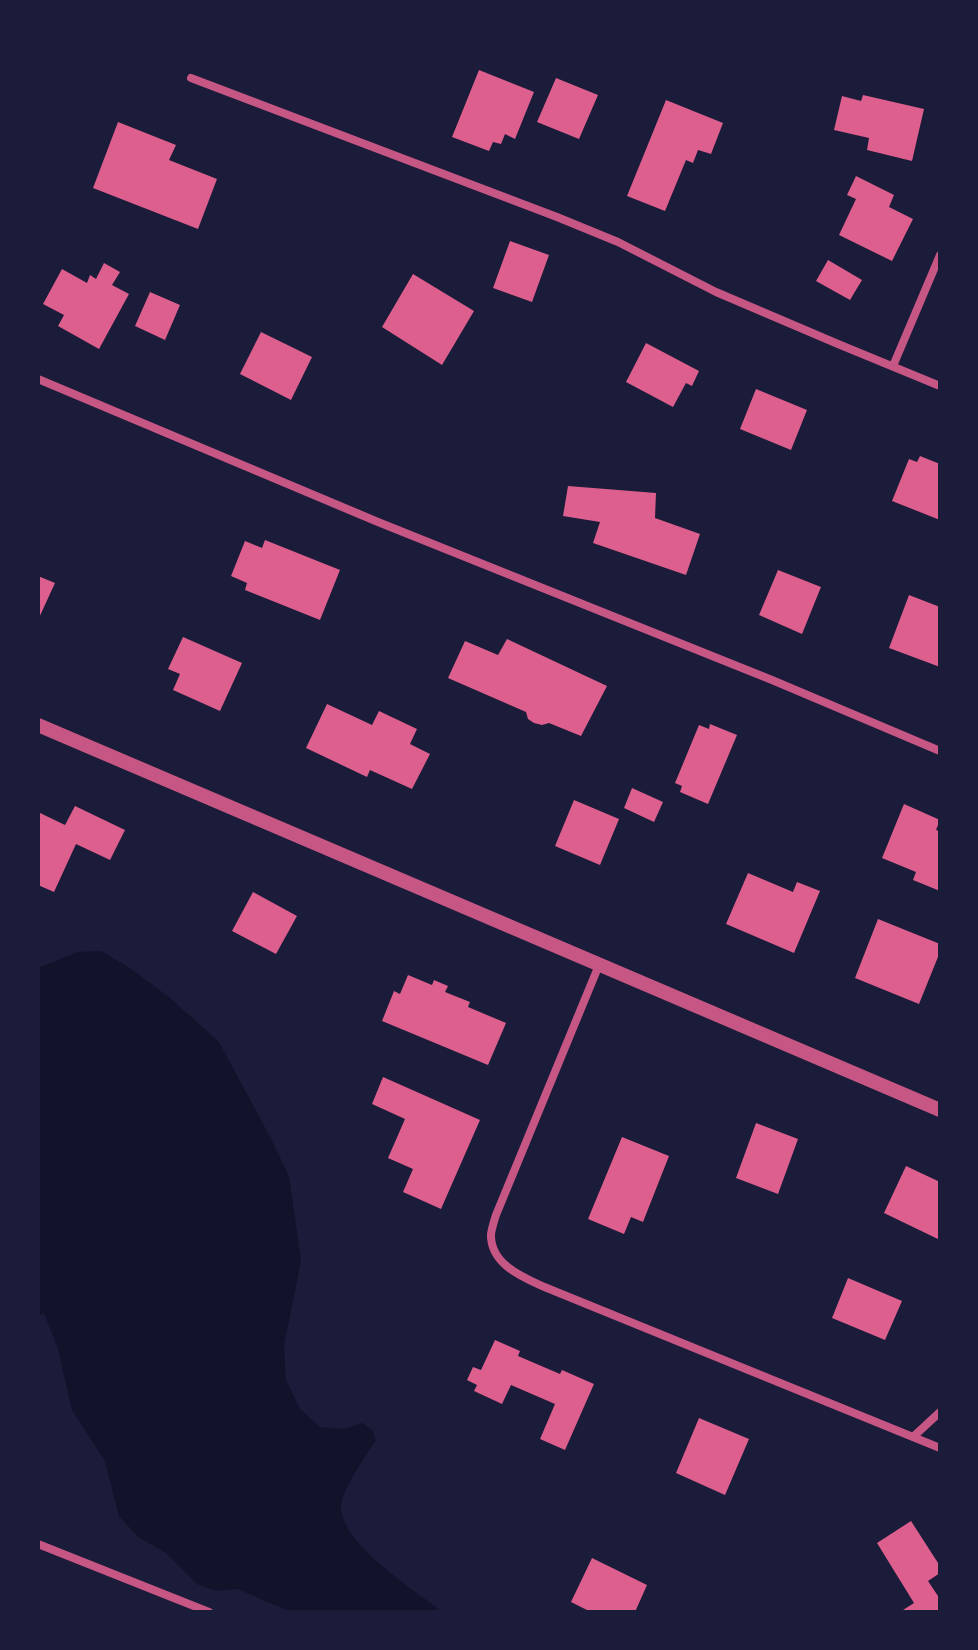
<!DOCTYPE html>
<style>
body{margin:0}
#map{position:relative;width:978px;height:1650px;overflow:hidden;background:#1b1b3a;font-family:Raleway,sans-serif}
canvas{display:block}
.frame{position:absolute;inset:0;border:40px solid #1b1b3a;pointer-events:none}
</style>
<div id="map">
<canvas width="978" height="1650"></canvas>
<div class="frame"></div>
</div>
<script>
const ctx = document.querySelector('canvas').getContext('2d');
ctx.lineJoin = 'round';
function fillPath(path, color) { ctx.fillStyle = color; ctx.fill(path, 'evenodd'); }
function trace(path, color, width, dash) { ctx.strokeStyle = color; ctx.lineWidth = width; ctx.lineCap = dash ? 'butt' : 'round'; ctx.setLineDash(dash || []); ctx.stroke(path); }
fillPath(new Path2D(`
 M101 951 130 968 170 998 219 1042 269 1135 289 1176 301 1261 284 1345 286 1380 300 1409 320 1427 344 1429 362 1423 372 1430 376 1440C367 1454 341 1491 341 1506 340 1543 415 1591 443 1612H291L238 1589 216 1591 197 1584 166 1553 138 1537 119 1516 105 1461 72 1410 58 1349 44 1313 38 1317V967L46 965 77 952Z`), '#12122b');
fillPath(new Path2D(`
 M479 70 534 92 515 139 505 134 501 144 493 142 489 151 452 137Z
 M556 78 598 95 579 139 537 122Z
 M863 95 924 109 912 161 867 150 869 138 834 130 842 96 861 101Z
 M666 100 723 123 711 154 698 150 693 163 686 160 665 211 627 196Z
 M118 122 176 145 169 160 217 179 198 229 93 188Z
 M856 176 894 195 889 207 913 219 892 261 839 235 856 199 847 195Z
 M510 241 549 255 532 302 493 288Z
 M828 260 862 280 850 300 816 281Z
 M104 263 120 272 112 285 129 294 99 349 58 326 64 315 43 304 62 269 87 283 90 275 96 279Z
 M413 274 474 311 442 365 382 327Z
 M150 292 180 305 165 340 135 326Z
 M261 332 312 357 291 400 240 374Z
 M646 343 699 371 692 386 686 383 673 407 626 382Z
 M756 389 807 410 791 450 740 429Z
 M920 456 940 464V520L892 501 909 459 917 462Z
 M568 486 656 493 655 518 700 534 686 575 593 543 600 522 563 516Z
 M265 540 340 570 320 620 245 590 247 583 231 576 245 541 262 548Z
 M778 570 821 587 802 634 759 615Z
 M38 576 55 583 38 620Z
 M909 595 940 607V667L889 648Z
 M183 637 242 663 220 711 173 690 180 674 168 669Z
 M507 639 607 686 581 736 549 723 542 725 534 723 528 719 526 712 448 678 465 641 498 655Z
 M327 704 372 725 379 711 417 729 410 744 430 754 412 789 370 770 367 777 306 748Z
 M710 724 737 735 708 804 680 792 682 786 675 783 699 725 709 729Z
 M632 788 663 802 654 822 624 808Z
 M574 800 619 819 600 865 555 846Z
 M904 804 940 820 936 830 940 831V891L913 880 916 872 882 858Z
 M75 806 125 830 110 860 76 844 54 892 38 885V812L65 825Z
 M748 873 793 892 797 882 820 891 794 953 726 924Z
 M253 892 297 916 276 954 232 931Z
 M878 919 940 944V952L919 1004 855 978Z
 M408 975 432 985 434 980 448 986 445 992 470 1002 468 1007 506 1023 488 1065 382 1021 394 991 400 994Z
 M383 1077 480 1120 441 1209 403 1192 413 1169 388 1158 405 1119 372 1104Z
 M756 1123 798 1139 778 1194 736 1178Z
 M622 1137 669 1156 643 1222 631 1217 624 1234 588 1219Z
 M906 1166 940 1182V1240L884 1213Z
 M848 1278 902 1301 885 1340 832 1318Z
 M495 1340 520 1351 518 1356 560 1374 562 1370 594 1384 565 1450 540 1439 555 1404 511 1385 502 1404 474 1391 477 1385 467 1380 473 1367 481 1370Z
 M699 1418 749 1439 725 1495 676 1473Z
 M911 1521 940 1566V1573L928 1581 940 1599V1610L937 1612H904L903 1610 914 1603 877 1543Z
 M592 1558 647 1585 635 1612H591L571 1602Z`), '#dd5f8e');
trace(new Path2D(`
 M191 78 557 217 618 242 716 292 838 344 940 386
 M893 366 940 255
 M38 379 378 522 772 680 940 751
 M599 965 496 1215C494 1221 492 1228 491 1234 490 1263 520 1276 542 1286L940 1448
 M913 1437 940 1412
 M38 1544 209 1612`), '#c65784', 8);
trace(new Path2D(`
 M38 725 940 1110`), '#c65784', 14);
</script>
